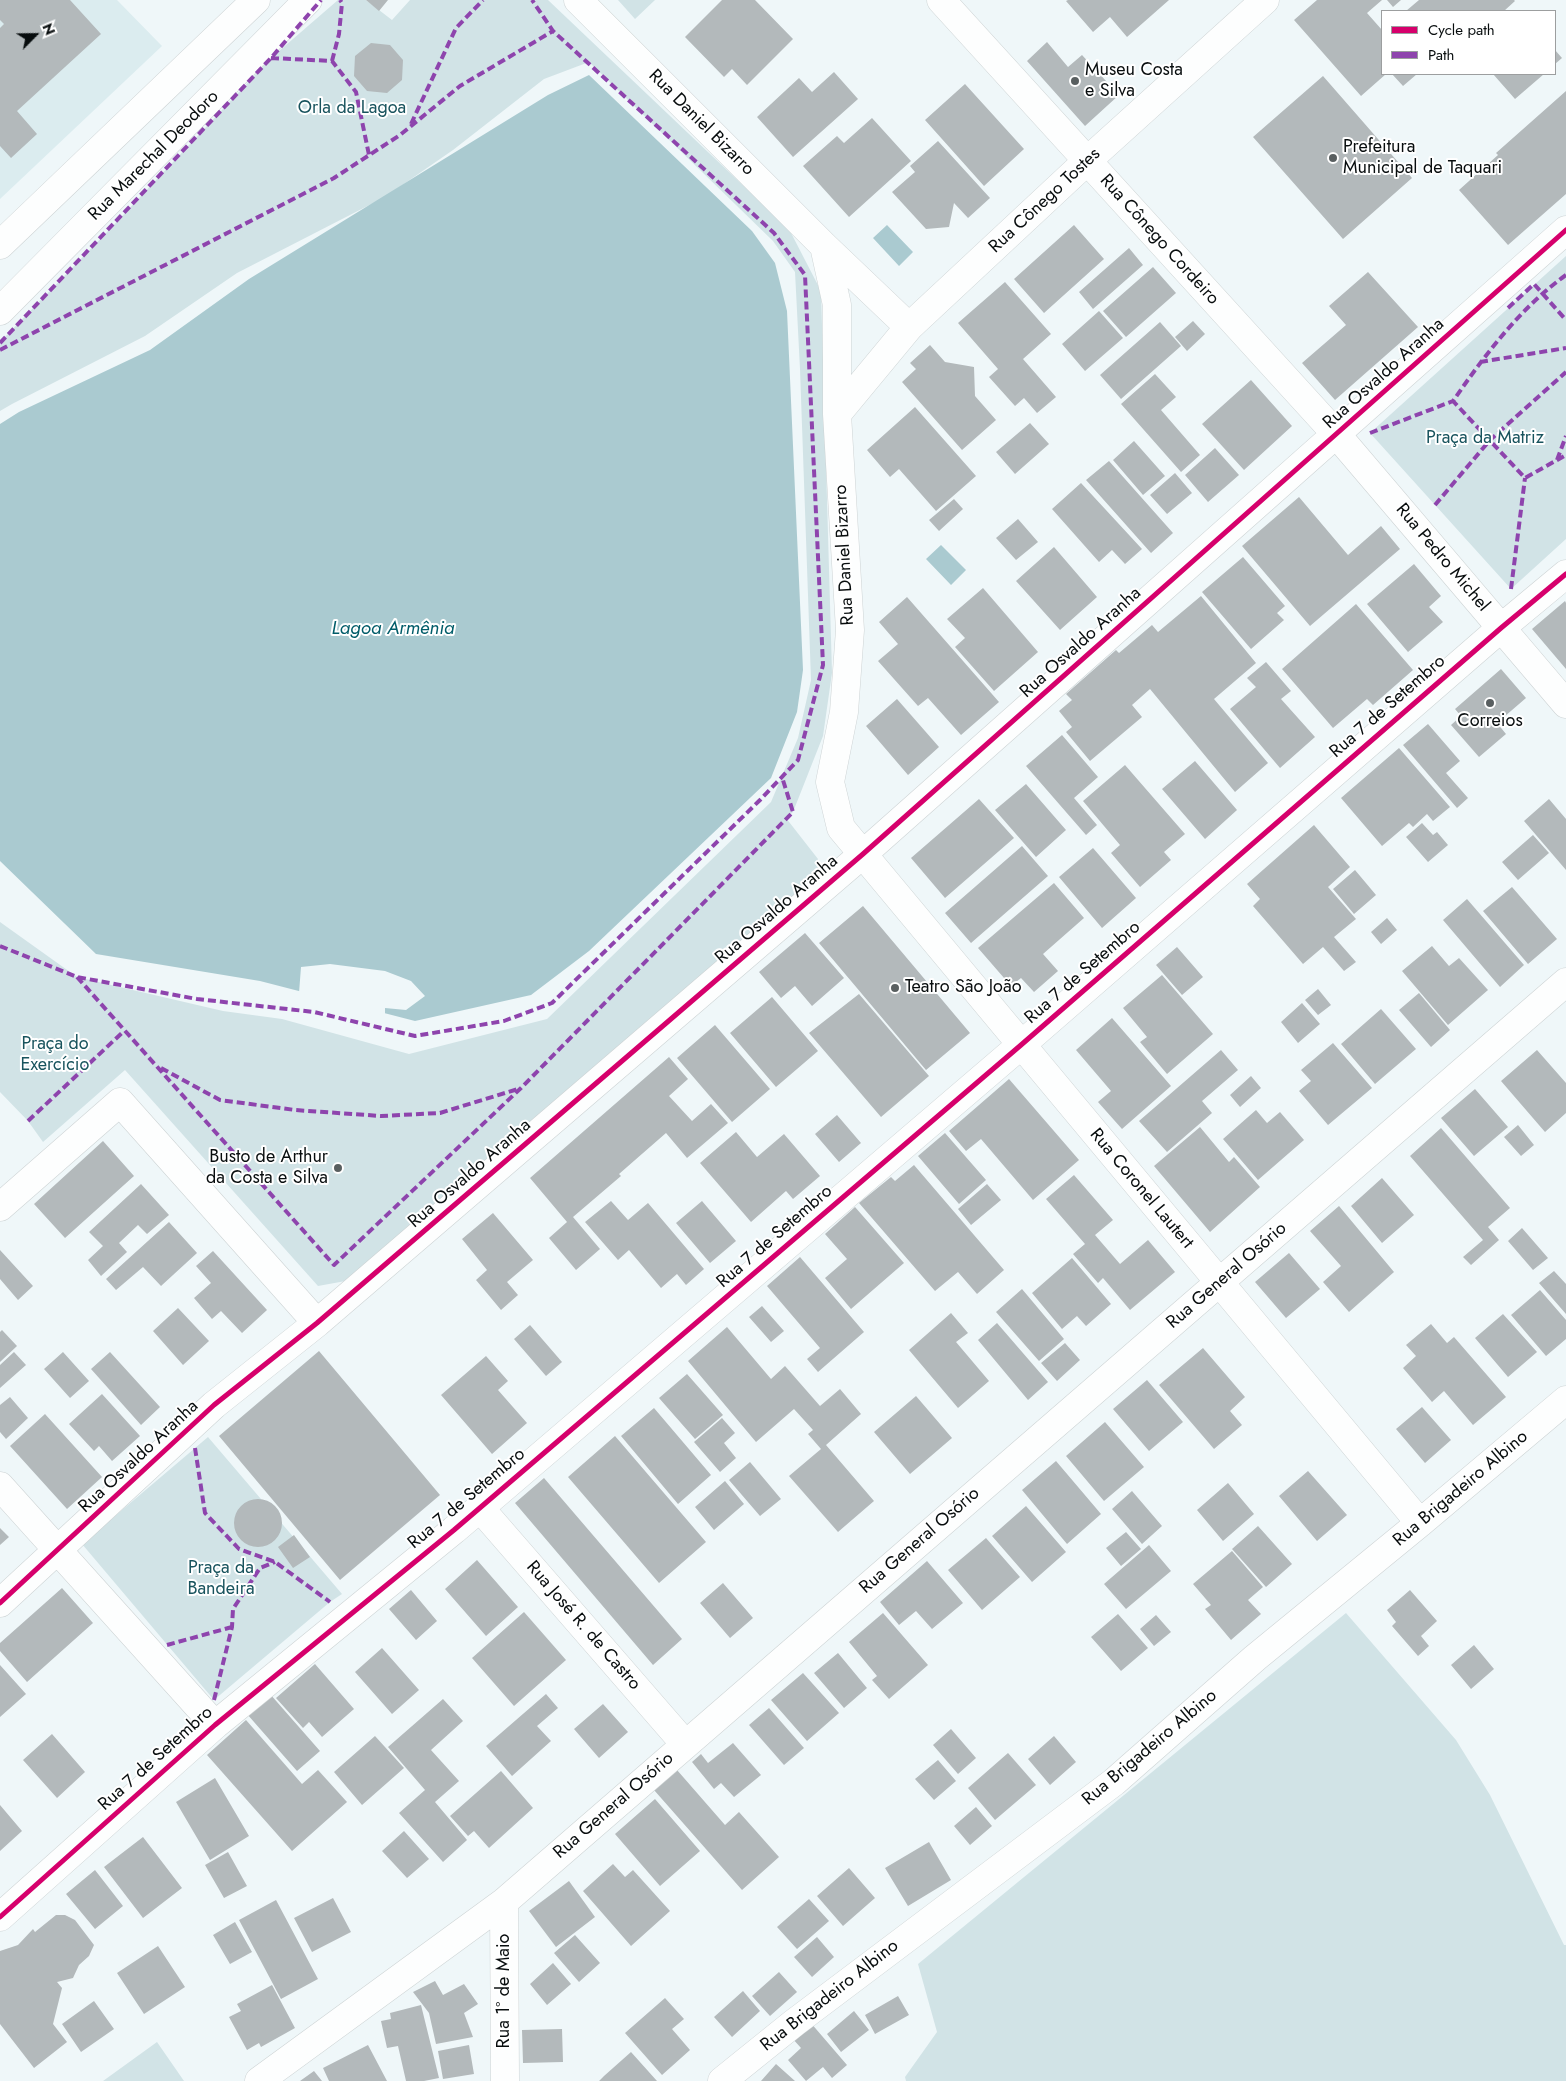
<!DOCTYPE html>
<meta charset="utf-8">
<style>
body{margin:0}
#map{position:relative;width:1566px;height:2081px;overflow:hidden;background:#eff7f9;font-family:Jost,sans-serif}
canvas{display:block}
.legend{position:absolute;left:1381px;top:10px;width:175px;height:65px;box-sizing:border-box;background:#fff;border:1px solid #9c9e9f;margin:0;padding:6px 9px;list-style:none;font-size:15px;color:#080d0e}
.legend li{display:flex;align-items:center;gap:10px;height:25px}
.legend b{width:25px;border:1px solid #9c9e9f}
.north{position:absolute;left:10px;top:10px;width:50px;height:50px;-webkit-text-stroke:4px #fff;paint-order:stroke;rotate:67deg;font-size:14px;font-weight:700;line-height:20px;text-align:center;color:#080d0e}
.north::after{content:'';display:block;margin:auto;width:18px;height:22px;background:#080d0e;clip-path:polygon(50% 0,100% 100%,50% 72%,0 100%)}
</style>
<div id="map">
<canvas width="1566" height="2081"></canvas>
<ul class="legend">
<li><b style="height:6px;background:#d6006c"></b>Cycle path</li>
<li><b style="height:6px;background:#8e44ad"></b>Path</li>
</ul>
<div class="north">N</div>
</div>
<script>
const ctx = document.querySelector('canvas').getContext('2d');
ctx.lineJoin = 'round';
function fillPath(path, color) { ctx.fillStyle = color; ctx.fill(path, 'evenodd'); }
function trace(path, color, width, dash) { ctx.strokeStyle = color; ctx.lineWidth = width; ctx.lineCap = dash ? 'butt' : 'round'; ctx.setLineDash(dash || []); ctx.stroke(path); }
function drawText(font, color, halo, rows, align = 'center') {
  ctx.font = font + ' Jost,sans-serif'; ctx.lineWidth = 4; ctx.setLineDash([]); ctx.textBaseline = 'middle'; ctx.strokeStyle = halo; ctx.fillStyle = color; for (const [text, x, y, turn = 0] of rows) {
    ctx.save(); ctx.translate(x, y); ctx.rotate((+turn || 0) * Math.PI / 180); ctx.textAlign = isNaN(turn) ? turn : align; if (halo) ctx.strokeText(text, 0, 0); ctx.fillText(text, 0, 0); ctx.restore();
  }
}
fillPath(new Path2D(`
 M0 0H117L162 46 0 199Z`), '#dbecef');
fillPath(new Path2D(`
 M338 0H366L392 20 410 0H548L789 229 821 291 832 673 823 736 793 812 786 818 818 859V874L351 1280 318 1286 125 1070 43 1142 28 1121 0 1092V922L77 977 223 1011 282 1019 409 1054 547 1019 771 802 798 738 811 680 800 369 795 272 773 241 589 62 544 79 453 150 385 197 237 273 145 336 12 404 0 411V342L108 231 271 58Z
 M618 0H655L635 19Z
 M1566 256V539L1511 589 1370 433Z
 M208 1437 342 1594 330 1602 214 1700 82 1544Z
 M1346 1613 1456 1740 1490 1795 1564 1945H1566V2081H906L905 2077 937 2032 918 1964Z
 M157 2042 184 2081H103Z`), '#d1e3e6');
fillPath(new Path2D(`
 M589 75 752 231 775 263 787 311 803 670 797 712 771 778 589 951 531 995 415 1021 260 981 96 954 0 861V424L19 412 150 350 249 279 548 95Z
 M887 225 913 252 899 266 873 238Z
 M941 545 966 570 951 585 926 559Z`), '#aacad0');
fillPath(new Path2D(`
 M330 964 385 971 411 981 425 996 406 1010 385 1008V1016L299 993 301 967Z`), '#eff7f9');
fillPath(new Path2D(`
 M0 0H70L101 34 17 111 37 134 11 158 0 146V28L4 24 0 20Z
 M366 0H388L379 11Z
 M722 0H755L793 39 747 85 732 69 724 77 685 37Z
 M1068 0H1169L1127 37 1110 17 1093 32 1066 1Z
 M1317 0H1382L1367 13 1382 30V74H1386L1361 96 1294 20Z
 M1387 0H1401L1393 7Z
 M1419 0H1514L1515 1 1504 11H1406Z
 M1047 42 1068 67 1082 55 1119 95 1085 126 1027 61Z
 M371 43 390 45 403 60 402 80 387 93 367 91 354 76 355 56Z
 M1555 50 1562 58 1555 64Z
 M834 72 858 99 793 157 757 117 799 78 812 92Z
 M1392 74H1417L1403 86Z
 M1493 74H1544L1515 99Z
 M1323 76 1412 178 1343 239 1253 137Z
 M965 84 1024 149 984 186 925 120Z
 M1566 91V194L1508 245 1459 190 1498 155 1496 153Z
 M872 118 911 161 849 217 803 166 837 136 844 143Z
 M938 141 990 198 968 218 954 203 949 227 926 229 892 192 915 172 910 166Z
 M1074 225 1104 259 1044 313 1014 279Z
 M1129 248 1143 265 1093 309 1079 292Z
 M1153 267 1176 293 1126 337 1103 311Z
 M1368 272 1418 327 1335 400 1302 363 1346 325 1329 306Z
 M1005 282 1051 334 1023 359 1056 397 1037 413 1024 398 1015 406 989 377 998 369 958 323Z
 M1099 311 1123 338 1085 371 1062 344Z
 M1193 321 1205 334 1187 351 1175 337Z
 M1160 322 1181 346 1121 399 1100 375Z
 M930 345 945 362 974 367 975 396 996 420 962 450 902 382 916 369 910 363Z
 M1155 374 1176 397 1161 410 1200 455 1181 472 1121 404Z
 M1251 380 1292 426 1244 470 1202 424Z
 M915 407 976 476 936 511 899 469 890 477 867 450Z
 M1030 423 1049 444 1015 474 996 452Z
 M1134 441 1165 476 1143 495 1113 460Z
 M1215 448 1239 475 1208 502 1185 475Z
 M1109 461 1173 533 1151 553 1086 480Z
 M1175 473 1192 493 1167 514 1150 495Z
 M1081 483 1142 549 1125 564 1112 550 1099 562 1052 509Z
 M1299 497 1348 555 1381 526 1400 549 1310 626 1242 546Z
 M954 499 963 509 939 531 929 520Z
 M1018 519 1038 542 1016 560 996 538Z
 M1054 547 1097 597 1060 630 1016 581Z
 M1243 557 1285 606 1277 613 1284 620 1251 649 1202 592Z
 M1414 564 1441 596 1429 607 1443 622 1408 652 1367 604Z
 M983 588 1038 652 994 691 955 647 965 638 947 619Z
 M1201 596 1256 663 1214 699 1268 763 1235 792 1150 689 1132 705 1142 717 1090 761 1066 732 1072 727 1059 711 1072 700 1066 694 1116 650 1119 653 1152 625 1158 632Z
 M907 597 999 702 961 735 928 698 918 706 878 661 898 644 879 622Z
 M1565 601 1566 603V669L1532 629Z
 M1356 604 1413 670 1373 705 1367 699 1333 728 1282 669Z
 M1266 662 1291 691 1281 699 1315 737 1280 768 1230 709 1256 687 1247 678Z
 M1501 669 1526 698 1497 723 1506 734 1479 757 1451 725 1461 716 1455 709Z
 M897 699 939 747 908 775 866 726Z
 M1428 724 1460 761 1446 773 1468 798 1457 808 1403 745Z
 M1062 735 1098 777 1074 798 1097 825 1086 835 1026 766Z
 M1399 748 1450 807 1433 821 1427 814 1413 827 1409 823 1382 846 1341 798Z
 M1195 761 1237 810 1205 839 1162 789Z
 M1125 765 1185 834 1164 852 1171 860 1140 887 1111 853 1120 845 1083 801Z
 M1026 784 1066 830 1036 857 995 810Z
 M979 799 1014 838 945 898 911 858Z
 M1549 799 1566 819V870L1524 821Z
 M1422 823 1433 835 1437 832 1448 845 1428 862 1406 837Z
 M1314 825 1350 867 1328 887 1356 919 1334 937 1356 962 1344 971 1323 947 1303 964 1253 906 1260 899 1247 884Z
 M1533 835 1549 853 1518 880 1502 862Z
 M1022 846 1048 876 971 943 945 913Z
 M1093 848 1136 898 1102 928 1059 877Z
 M1355 870 1376 895 1354 914 1333 889Z
 M1054 883 1084 918 1043 954 1058 971 1034 992 1021 978 1011 986 978 948Z
 M1512 887 1557 939 1528 964 1483 911Z
 M1467 899 1524 965 1500 987 1443 920Z
 M863 906 970 1033 926 1070 819 943Z
 M1387 918 1397 930 1381 944 1371 932Z
 M805 933 844 978 812 1006 795 986 781 998 759 972Z
 M1432 946 1449 966 1459 958 1488 990 1448 1025 1402 971Z
 M1177 947 1203 977 1182 995 1156 965Z
 M1162 975 1213 1034 1167 1074 1140 1042 1147 1037 1123 1008Z
 M1318 989 1331 1005 1318 1015 1305 1000Z
 M1419 993 1450 1030 1431 1047 1399 1010Z
 M859 994 929 1076 881 1117 809 1033Z
 M772 997 818 1051 776 1087 730 1033Z
 M1302 1003 1320 1024 1298 1043 1281 1022Z
 M1381 1009 1416 1049 1375 1084 1341 1044Z
 M1112 1018 1171 1086 1122 1129 1098 1102 1111 1091 1076 1050Z
 M715 1025 770 1089 732 1122 677 1058Z
 M1333 1043 1372 1088 1328 1125 1299 1091 1311 1081 1301 1070Z
 M1221 1050 1238 1070 1202 1101 1212 1113 1167 1152 1139 1121Z
 M1537 1050 1566 1083V1113L1545 1132 1501 1081Z
 M669 1057 688 1079 669 1096 692 1121 711 1104 728 1123 687 1158 666 1133 619 1174 621 1176 573 1217 600 1249 576 1270 549 1238 567 1222 530 1178Z
 M1251 1076 1261 1088 1240 1107 1230 1095Z
 M1009 1079 1079 1160 1033 1200 981 1139 966 1151 949 1131Z
 M1475 1089 1508 1127 1474 1156 1441 1118Z
 M1256 1110 1267 1123 1280 1112 1304 1140 1258 1180 1223 1139Z
 M837 1115 861 1143 839 1162 815 1134Z
 M1518 1125 1534 1145 1521 1156 1504 1137Z
 M1200 1127 1229 1162 1234 1157 1260 1187 1210 1232 1154 1166Z
 M1441 1128 1510 1208 1488 1227 1499 1240 1471 1265 1463 1257 1483 1240 1410 1156Z
 M736 1132 757 1157 784 1134 820 1176 793 1199 786 1191 751 1222 700 1163Z
 M945 1133 986 1180 959 1204 918 1156Z
 M103 1141 134 1176 65 1238 34 1204Z
 M914 1165 1004 1270 977 1294 958 1272 935 1291 859 1203 891 1177 895 1181Z
 M1074 1175 1113 1220 1095 1235 1120 1264 1148 1240 1175 1272 1130 1310 1103 1278 1098 1283 1073 1254 1085 1244 1046 1199Z
 M1382 1178 1414 1215 1382 1243 1351 1206Z
 M141 1184 169 1215 147 1234 138 1225 119 1243 127 1252 101 1276 88 1260 103 1246 89 1232Z
 M987 1184 1001 1200 971 1225 958 1209Z
 M611 1201 628 1220 648 1203 704 1269 686 1285 677 1274 661 1288 629 1250 618 1260 585 1222Z
 M702 1201 736 1241 710 1263 676 1223Z
 M1339 1206 1394 1272 1349 1312 1323 1282 1341 1266 1310 1231Z
 M855 1207 904 1263 851 1309 825 1278 847 1259 825 1234Z
 M493 1213 533 1260 507 1282 518 1295 501 1310 476 1280 487 1270 462 1239Z
 M169 1222 197 1253 161 1286 143 1267 116 1290 106 1279Z
 M1522 1228 1548 1258 1533 1270 1508 1241Z
 M0 1250 33 1286 18 1300 0 1279Z
 M213 1251 267 1310 242 1333 221 1311 212 1319 194 1298 211 1283 196 1266Z
 M1289 1253 1320 1289 1286 1318 1255 1282Z
 M800 1257 864 1332 818 1372 807 1359 820 1348 767 1286Z
 M1072 1258 1111 1304 1086 1326 1077 1316 1062 1329 1032 1293Z
 M1554 1271 1566 1284V1314L1539 1283Z
 M1022 1289 1064 1339 1039 1361 996 1312Z
 M1540 1290 1566 1320V1339L1546 1356 1511 1315Z
 M762 1306 784 1331 771 1342 749 1317Z
 M178 1308 209 1341 183 1365 153 1331Z
 M951 1313 968 1333 956 1342 989 1381 958 1408 909 1350Z
 M1503 1314 1537 1352 1508 1377 1475 1338Z
 M997 1323 1048 1382 1028 1400 978 1340Z
 M1431 1324 1447 1343 1454 1337 1506 1397 1473 1425 1444 1391 1432 1402 1403 1368 1416 1356 1406 1345Z
 M530 1325 562 1362 546 1376 514 1339Z
 M727 1327 771 1379 785 1366 820 1406 840 1389 861 1414 826 1445 874 1501 838 1532 789 1476 821 1449 808 1434 813 1430 794 1409 756 1442 688 1361Z
 M2 1330 17 1346 0 1362V1332Z
 M1065 1343 1080 1360 1057 1381 1041 1363Z
 M1203 1348 1245 1397 1230 1411 1242 1425 1214 1449 1159 1385Z
 M319 1351 440 1495 340 1580 219 1436Z
 M14 1352 26 1365 0 1388V1365Z
 M63 1352 89 1381 70 1398 44 1369Z
 M110 1352 160 1407 141 1425 91 1369Z
 M486 1356 508 1381 498 1390 527 1423 492 1454 441 1395Z
 M687 1374 723 1415 695 1439 659 1398Z
 M1147 1380 1183 1422 1149 1451 1113 1409Z
 M102 1394 140 1436 112 1461 99 1446 94 1451 69 1424Z
 M916 1396 952 1438 910 1474 874 1432Z
 M10 1397 28 1418 6 1439 0 1432V1405Z
 M1422 1407 1451 1440 1425 1463 1396 1429Z
 M654 1408 711 1475 678 1504 621 1436Z
 M45 1414 102 1477 67 1509 10 1446Z
 M722 1418 735 1433 724 1443 736 1458 720 1472 694 1442Z
 M1105 1422 1144 1467 1104 1501 1066 1456Z
 M615 1436 706 1542 659 1583 568 1477Z
 M1056 1461 1101 1514 1067 1544 1022 1490Z
 M750 1462 781 1499 760 1516 729 1480Z
 M1308 1471 1347 1515 1317 1541 1279 1496Z
 M544 1478 682 1639 653 1665 515 1503Z
 M725 1481 744 1504 714 1530 695 1507Z
 M1228 1483 1254 1514 1223 1541 1197 1510Z
 M1132 1491 1162 1526 1142 1544 1112 1509Z
 M234 1523a24 24 0 1 1 48 0a24 24 0 1 1-48 0Z
 M1026 1506 1066 1552 1032 1582 992 1536Z
 M1258 1526 1292 1564 1266 1587 1232 1549Z
 M0 1528 9 1537 0 1545Z
 M1126 1532 1141 1549 1121 1566 1106 1548Z
 M294 1535 310 1557 293 1568 278 1547Z
 M986 1538 1020 1577 982 1610 948 1570Z
 M1149 1545 1171 1571 1126 1609 1104 1584Z
 M1232 1551 1263 1587 1248 1600 1261 1614 1231 1640 1205 1609 1211 1605 1193 1584Z
 M477 1560 518 1607 486 1636 445 1589Z
 M927 1561 963 1603 932 1629 916 1611 899 1625 880 1602Z
 M723 1583 753 1618 730 1638 700 1603Z
 M62 1588 93 1623 27 1682 0 1651V1643Z
 M411 1590 437 1621 416 1640 389 1609Z
 M1410 1590 1437 1621 1421 1636 1429 1646 1418 1656 1392 1626 1396 1622 1387 1610Z
 M524 1612 566 1660 514 1706 472 1658Z
 M883 1613 928 1665 889 1699 872 1680 877 1676 849 1642Z
 M1118 1614 1148 1648 1121 1671 1091 1637Z
 M1156 1615 1171 1632 1154 1646 1140 1629Z
 M1474 1645 1494 1669 1471 1689 1451 1665Z
 M382 1648 419 1690 392 1714 355 1672Z
 M838 1653 867 1688 844 1708 814 1673Z
 M315 1664 354 1709 322 1737 309 1722 303 1728 276 1698Z
 M0 1665 26 1694 0 1717Z
 M803 1673 839 1713 807 1741 771 1700Z
 M270 1694 320 1751 297 1771 247 1714Z
 M546 1694 558 1708 537 1726 551 1741 512 1776 486 1746Z
 M443 1699 463 1721 431 1750 459 1781 435 1802 467 1840 443 1862 399 1813 425 1790 388 1747Z
 M603 1704 628 1732 599 1758 574 1729Z
 M769 1708 804 1748 784 1765 749 1725Z
 M246 1720 302 1784 318 1770 347 1802 292 1851 207 1755Z
 M951 1729 976 1758 958 1774 933 1745Z
 M52 1734 85 1772 57 1798 23 1760Z
 M375 1736 404 1768 362 1805 334 1772Z
 M1054 1736 1076 1762 1050 1785 1028 1759Z
 M733 1743 761 1775 734 1797 721 1783 714 1789 692 1762 701 1754 708 1763Z
 M1008 1753 1036 1785 995 1820 968 1788Z
 M938 1760 956 1781 934 1800 915 1779Z
 M677 1770 725 1825 739 1812 779 1857 742 1890 654 1790Z
 M501 1771 533 1808 489 1848 474 1831 468 1836 450 1816Z
 M215 1778 249 1836 210 1860 176 1802Z
 M655 1799 700 1851 660 1886 615 1834Z
 M0 1805 22 1831 0 1851Z
 M976 1807 992 1826 970 1845 954 1826Z
 M404 1831 429 1859 407 1878 382 1851Z
 M143 1837 182 1888 143 1918 104 1867Z
 M929 1842 951 1880 908 1906 885 1868Z
 M228 1852 247 1886 224 1898 205 1865Z
 M613 1864 625 1877 633 1870 670 1911 631 1946 583 1891Z
 M849 1868 875 1898 843 1926 817 1896Z
 M95 1870 123 1906 95 1929 66 1894Z
 M569 1881 595 1917 556 1947 529 1911Z
 M333 1898 351 1932 312 1952 294 1918Z
 M809 1899 829 1921 797 1949 777 1927Z
 M276 1900 318 1979 281 1999 239 1920Z
 M56 1915H65L75 1920 94 1945 89 1956 79 1965 73 1978 57 1982 62 1988 53 2024 67 2042 34 2068 0 2024V1951L18 1945 33 1929 35 1932Z
 M235 1922 252 1952 230 1964 213 1935Z
 M575 1935 600 1963 579 1982 554 1953Z
 M817 1937 834 1957 812 1977 794 1957Z
 M158 1946 185 1987 144 2014 117 1973Z
 M553 1963 571 1984 547 2005 530 1984Z
 M779 1972 797 1992 770 2016 752 1996Z
 M435 1981 443 1995 464 1984 478 2004 464 2013 473 2037 436 2044 429 2013 413 1992Z
 M272 1985 295 2028 261 2047 259 2043 247 2050 229 2017 241 2011 237 2004Z
 M743 1991 760 2011 732 2037 714 2017Z
 M898 1996 909 2015 875 2034 865 2015Z
 M665 1998 684 2019 672 2029 690 2050 662 2075 625 2033Z
 M94 2001 114 2029 81 2052 62 2024Z
 M421 2005 439 2078 424 2081H406L398 2046 387 2048 381 2021 391 2019 390 2013Z
 M854 2011 869 2030 841 2052 827 2034Z
 M810 2022 847 2065 832 2078 823 2067 806 2081 788 2060 801 2048 792 2038Z
 M562 2029 563 2062 523 2063 522 2030Z
 M368 2045 387 2081H329L323 2068Z
 M469 2045 474 2074 443 2079 438 2051Z
 M631 2052 657 2081H599L604 2076Z
 M776 2064 795 2081H761Z
 M314 2071 322 2081H300Z`), '#b3b9bb');
const minor = new Path2D(`
 M578 0 824 246 909 327
 M941 0 1337 435 1566 704
 M0 245 256 0
 M824 246 837 305V414L850 630 844 712 830 782 841 828 1420 1523
 M0 311 308 0
 M837 414 909 327 1087 161 1265 0
 M0 1207 120 1102 317 1323
 M0 1486 215 1725
 M480 1508 685 1744
 M0 1603 214 1405 317 1323 863 854 1566 230
 M504 1902 505 2081
 M0 1917 215 1725 454 1530 1021 1045 1501 628 1566 574
 M259 2081 504 1902 1566 982
 M722 2081 794 2023 1114 1782 1255 1658 1420 1523 1566 1400`);
trace(minor, '#cdd3d4', 29);
trace(minor, '#fdfefe', 28);
trace(new Path2D(`
 M271 58 332 61 356 92 369 155
 M332 61 339 34 342 3 340 0
 M411 124 456 28 483 0
 M1566 275C1520 308 1485 355 1453 401L1525 478 1566 455
 M1508 308 1534 284 1566 320
 M0 343 271 58 321 0
 M0 350 334 178 400 135 460 86 553 31
 M1480 362 1566 348
 M1370 433 1453 401
 M1557 460 1566 436
 M1435 505 1490 440 1566 372
 M1511 589 1525 478
 M0 946 77 977 197 999 314 1012 415 1036 504 1021 552 1003 760 800 798 760 823 665 805 275 774 233 553 31 532 0
 M77 977 334 1265 521 1088 793 812 782 777
 M161 1068 220 1100 295 1110 381 1116 440 1113 518 1089
 M28 1121 124 1031
 M195 1448 205 1513 239 1549 275 1562 330 1602
 M167 1645 232 1627
 M214 1700 232 1627 233 1609 260 1568 275 1562`), '#8e44ad', 4, [8, 4]);
trace(new Path2D(`
 M0 1603 214 1405 317 1323 863 854 1566 230
 M0 1917 215 1725 454 1530 1021 1045 1501 628 1566 574`), '#d6006c', 5);
for (const [x, y, r, color] of [
 [1075,81,5,"#595f60"],
 [1333,158,5,"#595f60"],
 [1490,703,5,"#595f60"],
 [895,988,5,"#595f60"],
 [338,1168,5,"#595f60"]
]) { const dot = new Path2D(); dot.arc(x, y, r, 0, 2 * Math.PI); ctx.fillStyle = color; ctx.fill(dot); trace(dot, '#fff', 2); }
drawText('18px', '#080d0e', '#fff', [
 ["Museu Costa",1085,71],
 ["e Silva",1085,92],
 ["Prefeitura",1343,148],
 ["Municipal de Taquari",1343,169],
 ["Correios",1490,722,"center"],
 ["Teatro São João",905,988],
 ["Busto de Arthur",328,1158,"right"],
 ["da Costa e Silva",328,1179,"right"]
], 'left');
drawText('18px', '#18535d', '#fff', [
 ["Orla da Lagoa",352,109],
 ["Praça da Matriz",1485,439],
 ["Praça do",55,1045],
 ["Exercício",55,1066],
 ["Praça da",221,1569],
 ["Bandeira",221,1590]
]);
drawText('18px', '#080d0e', '#fff', [
 ["Rua Daniel Bizarro",701,123,45],
 ["Rua Marechal Deodoro",154,156,-45],
 ["Rua Cônego Tostes",1045,201,-43],
 ["Rua Cônego Cordeiro",1159,240,48],
 ["Rua Osvaldo Aranha",1384,374,-42],
 ["Rua Daniel Bizarro",845,555,-93],
 ["Rua Pedro Michel",1442,558,50],
 ["Rua Osvaldo Aranha",1081,643,-42],
 ["Rua 7 de Setembro",1388,707,-41],
 ["Rua Osvaldo Aranha",777,910,-41],
 ["Rua 7 de Setembro",1083,973,-41],
 ["Rua Osvaldo Aranha",470,1174,-41],
 ["Rua Coronel Lautert",1141,1189,50],
 ["Rua 7 de Setembro",775,1237,-41],
 ["Rua General Osório",1227,1276,-41],
 ["Rua Osvaldo Aranha",139,1457,-43],
 ["Rua Brigadeiro Albino",1461,1489,-40],
 ["Rua 7 de Setembro",467,1499,-40],
 ["Rua General Osório",920,1541,-41],
 ["Rua José R. de Castro",583,1626,49],
 ["Rua Brigadeiro Albino",1150,1748,-40],
 ["Rua 7 de Setembro",156,1759,-42],
 ["Rua General Osório",614,1806,-41],
 ["Rua 1º de Maio",505,1991,-90],
 ["Rua Brigadeiro Albino",830,1996,-38]
]);
drawText('italic 19px', '#005c69', '#fff', [
 ["Lagoa Armênia",393,629]
]);
</script>
